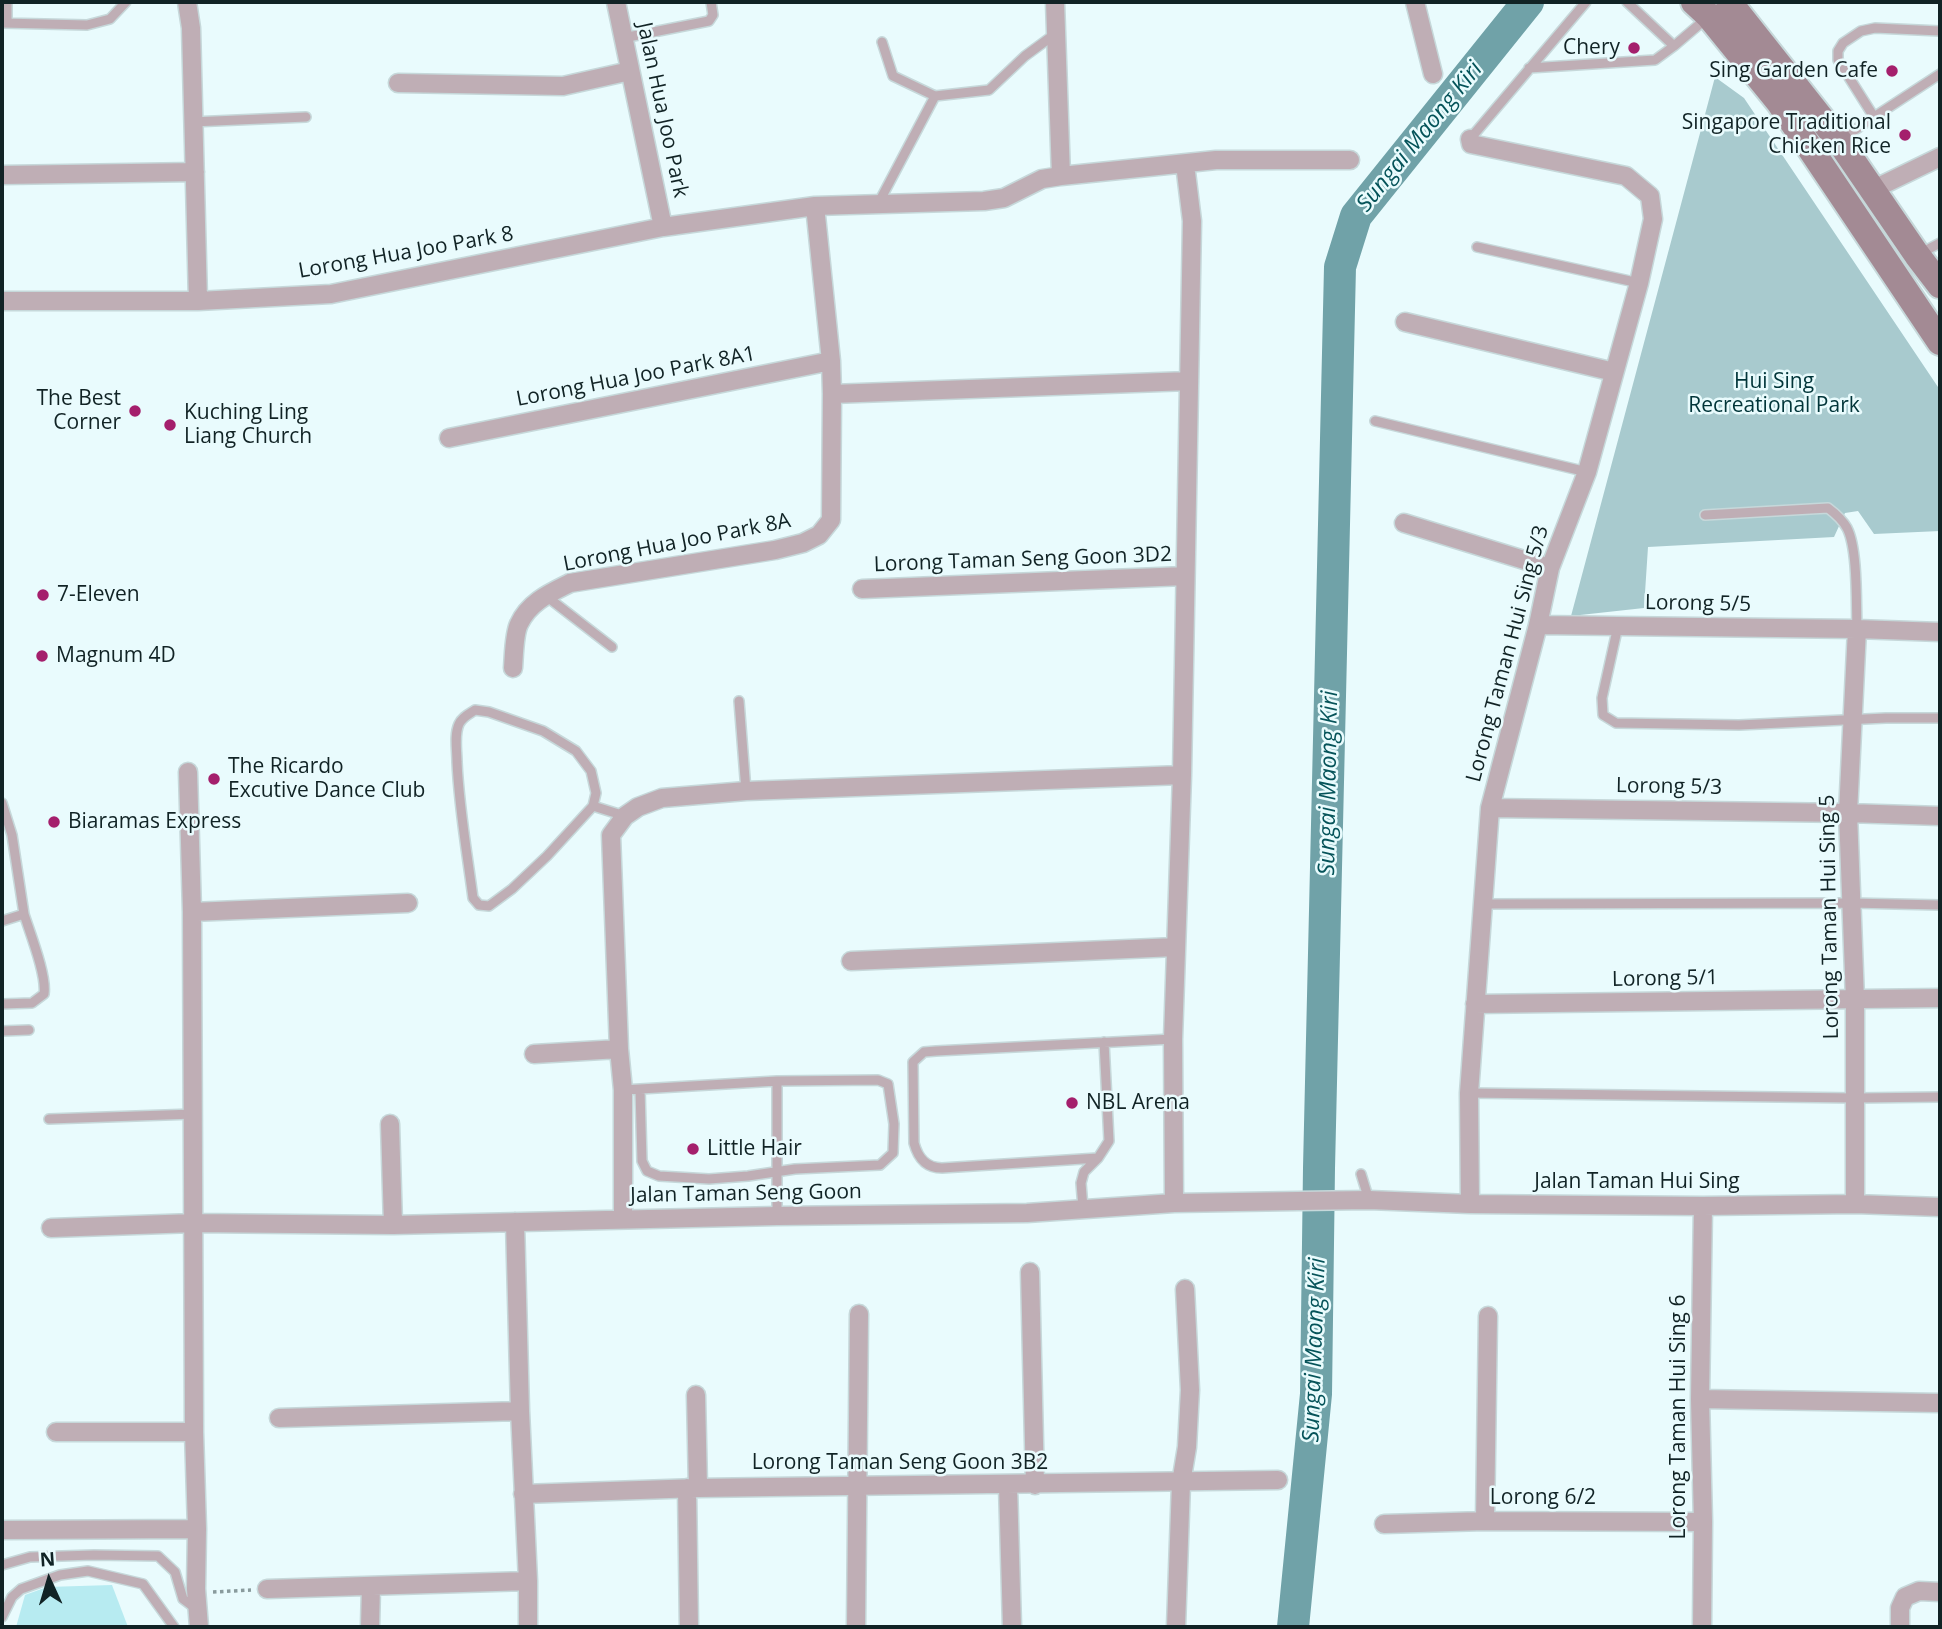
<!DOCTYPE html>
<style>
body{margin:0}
#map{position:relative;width:1942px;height:1629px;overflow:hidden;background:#e9fbfd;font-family:"Open Sans",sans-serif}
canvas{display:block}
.frame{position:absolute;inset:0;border:4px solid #112325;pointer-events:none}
.north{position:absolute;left:14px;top:1545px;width:70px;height:70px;-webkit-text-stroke:5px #e9fbfd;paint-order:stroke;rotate:356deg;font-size:19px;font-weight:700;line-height:28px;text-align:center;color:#112325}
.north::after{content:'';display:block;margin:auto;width:24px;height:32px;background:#112325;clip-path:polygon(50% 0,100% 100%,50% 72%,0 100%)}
</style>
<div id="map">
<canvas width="1942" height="1629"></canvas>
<div class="frame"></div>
<div class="north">N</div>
</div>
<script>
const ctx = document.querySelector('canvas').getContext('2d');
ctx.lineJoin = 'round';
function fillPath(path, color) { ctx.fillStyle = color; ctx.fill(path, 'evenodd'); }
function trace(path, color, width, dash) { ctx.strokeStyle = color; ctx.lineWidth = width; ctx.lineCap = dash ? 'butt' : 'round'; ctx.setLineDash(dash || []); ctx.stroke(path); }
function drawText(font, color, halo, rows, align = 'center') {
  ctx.font = font + ' "Open Sans",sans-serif'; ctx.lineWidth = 5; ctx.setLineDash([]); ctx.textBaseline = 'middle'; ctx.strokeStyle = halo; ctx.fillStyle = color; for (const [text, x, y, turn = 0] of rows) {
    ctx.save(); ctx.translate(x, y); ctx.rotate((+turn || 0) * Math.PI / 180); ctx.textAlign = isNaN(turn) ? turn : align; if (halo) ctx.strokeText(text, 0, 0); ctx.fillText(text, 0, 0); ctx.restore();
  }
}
fillPath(new Path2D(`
 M1715 77 1744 98 1940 390V531L1874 534 1858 511 1845 513 1834 537 1648 547 1644 608 1571 616Z`), '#a8cace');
trace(new Path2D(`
 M1293 1627 1316 1394 1319 1168 1340 267 1356 216 1528 2`), '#70a2a8', 32);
fillPath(new Path2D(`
 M112 1585 128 1627H16L25 1595 47 1587Z`), '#b7ebf1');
const service = new Path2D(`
 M7 2V23
 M2 23 87 25 110 19 126 2
 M623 38 709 21 713 15 711 2
 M882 42 893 76 935 96
 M1674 46 1708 17
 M1529 68 1655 60 1674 46 1627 2
 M1874 117 1940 74
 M192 122 306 117
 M1470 139 1586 2
 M1840 140 1874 117 1838 60V51L1843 43 1861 31 1875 28 1940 31
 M878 204 935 96 989 90 1025 56 1055 34
 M1477 247 1639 283
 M1919 254 1940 243
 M1375 421 1587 472
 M1705 515 1828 508C1836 514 1842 519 1847 528 1858 549 1856 604 1857 629
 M546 596 612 647
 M1618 626 1602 698 1603 715 1616 723 1739 725 1886 718H1940
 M739 701 746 791
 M475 710 489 712 543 731 576 751 591 771 596 793 593 806 547 856 512 889 489 906 479 905 473 898C467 852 459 808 457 762 457 750 454 735 459 724 462 717 469 714 475 710Z
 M2 803 12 835 24 914 2 921
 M593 806 625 816
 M1482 904 1851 903 1940 905
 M2 1004 32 1003 44 994C47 976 30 933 24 914
 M2 1031 29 1030
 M623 1090 777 1081 878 1080 888 1084 894 1124 893 1153 880 1165 795 1169 748 1176 709 1179 659 1176 647 1171 642 1161 640 1090
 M1469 1093 1856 1098 1940 1097
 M49 1119 194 1114
 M1098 1158 942 1168C926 1168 918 1158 914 1143L913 1062 924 1052 936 1051 1173 1039
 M1361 1174 1369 1200
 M1083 1208 1081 1183 1084 1172 1098 1158 1109 1141 1104 1042
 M777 1216V1081
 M2 1565 30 1557 94 1555 158 1556 175 1572 183 1599 191 1605 198 1604
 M2 1617 12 1597 21 1589 60 1575 88 1571 143 1584 174 1627`);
const minor = new Path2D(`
 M187 2 191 28 198 301
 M616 2 663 227
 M1055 2 1061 176
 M1415 2 1433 74
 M398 83 563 86 630 71
 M2 175 195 172
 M1872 190 1940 157
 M2 301H198L331 294 663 227 815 206 984 201 1004 198 1042 179 1061 176 1216 160H1350
 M1405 322 1614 372
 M832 394 1189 381
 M449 438 831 361
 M1404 523 1550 568
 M862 589 1185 576
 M1538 625 1857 629 1940 632
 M513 668C514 656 514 634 519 624 529 602 550 593 570 583L775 550 803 543 819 535 831 520 832 394 831 361 815 206
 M188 772 192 912 194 1432 197 1529 196 1589 199 1627
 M1490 808 1848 813 1940 816
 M192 912 408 903
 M851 961 1176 947
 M1475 1004 1940 998
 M534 1054 619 1049
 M390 1124 393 1225
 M1174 1203 1173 1039 1182 775 1192 221 1185 164
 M1470 1204 1469 1093 1490 808 1538 625 1550 568 1587 472 1639 283 1653 219 1650 196 1626 176 1471 144 1470 139
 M1855 1204V1000L1848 813 1857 629
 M623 1219V1090L619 1049 611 835 625 816 638 807 662 798 746 791 1182 775
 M515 1222 520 1411 528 1581V1627
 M51 1228 194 1223 393 1225 777 1216 1027 1213 1174 1203 1298 1201 1369 1200 1470 1204 1703 1206 1855 1204 1940 1207
 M1030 1272 1035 1485
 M696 1395 698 1488
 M1700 1399 1940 1403
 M279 1418 520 1411
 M56 1432H194
 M1008 1485 1012 1627
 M687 1488 689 1627
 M523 1494 698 1488 1278 1480
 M1485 1521 1488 1316
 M1384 1524 1485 1521 1703 1522
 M2 1530 197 1529
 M267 1589 528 1581
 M370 1627 371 1586
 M856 1627 859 1314
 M1176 1627 1181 1483 1187 1447 1190 1390 1185 1289
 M1702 1627 1703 1522 1700 1399 1703 1206
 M1900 1627V1608L1905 1597 1919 1591 1940 1592`);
const secondary = new Path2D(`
 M1694 2 1709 16 1779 102 1940 342
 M1729 2 1839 141 1917 255 1940 285`);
trace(service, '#c6d8da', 12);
trace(minor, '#c6d8da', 21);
trace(secondary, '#c6d8da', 30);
trace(new Path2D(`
 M213 1592 251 1590`), '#899b9d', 3.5, [3.5, 3.5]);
trace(service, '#bfaeb5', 9);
trace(minor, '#bfaeb5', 18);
trace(secondary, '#a38a94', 26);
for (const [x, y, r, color] of [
 [1634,48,7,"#a41f6c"],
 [1892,71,7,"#a41f6c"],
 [1905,135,7,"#a41f6c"],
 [135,411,7,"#a41f6c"],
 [170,425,7,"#a41f6c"],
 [43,595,7,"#a41f6c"],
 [42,656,7,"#a41f6c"],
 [214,779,7,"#a41f6c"],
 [54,822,7,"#a41f6c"],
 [1072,1103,7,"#a41f6c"],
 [693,1149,7,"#a41f6c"]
]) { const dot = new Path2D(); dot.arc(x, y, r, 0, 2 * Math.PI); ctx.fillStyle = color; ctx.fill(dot); trace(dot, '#e9fbfd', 2.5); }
drawText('21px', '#112325', '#e9fbfd', [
 ["Chery",1620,48,"right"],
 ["Sing Garden Cafe",1878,71,"right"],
 ["Singapore Traditional",1891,123,"right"],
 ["Chicken Rice",1891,147,"right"],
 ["The Best",121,399,"right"],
 ["Corner",121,423,"right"],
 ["Kuching Ling",184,413],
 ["Liang Church",184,437],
 ["7-Eleven",57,595],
 ["Magnum 4D",56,656],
 ["The Ricardo",228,767],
 ["Excutive Dance Club",228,791],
 ["Biaramas Express",68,822],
 ["NBL Arena",1086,1103],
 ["Little Hair",707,1149]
], 'left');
drawText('21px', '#112325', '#e9fbfd', [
 ["Jalan Hua Joo Park",662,110,78],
 ["Lorong Hua Joo Park 8",406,253,-10],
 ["Lorong Hua Joo Park 8A1",636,377,-11],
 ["Lorong Hua Joo Park 8A",677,543,-11],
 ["Lorong Taman Seng Goon 3D2",1023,560,-2],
 ["Lorong 5/5",1698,604,1],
 ["Lorong Taman Hui Sing 5/3",1508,654,-75],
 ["Lorong 5/3",1669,787,1],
 ["Lorong Taman Hui Sing 5",1830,917,-91],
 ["Lorong 5/1",1665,979,-1],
 ["Jalan Taman Hui Sing",1637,1182],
 ["Jalan Taman Seng Goon",746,1194,-1],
 ["Lorong Taman Hui Sing 6",1679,1417,-90],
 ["Lorong Taman Seng Goon 3B2",900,1463],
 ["Lorong 6/2",1543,1498]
]);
drawText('21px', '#013539', '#e9fbfd', [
 ["Hui Sing",1774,382],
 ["Recreational Park",1774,406]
]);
drawText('italic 23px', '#055359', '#e9fbfd', [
 ["Sungai Maong Kiri",1420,137,-51],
 ["Sungai Maong Kiri",1329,783,-89],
 ["Sungai Maong Kiri",1315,1350,-88]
]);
</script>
